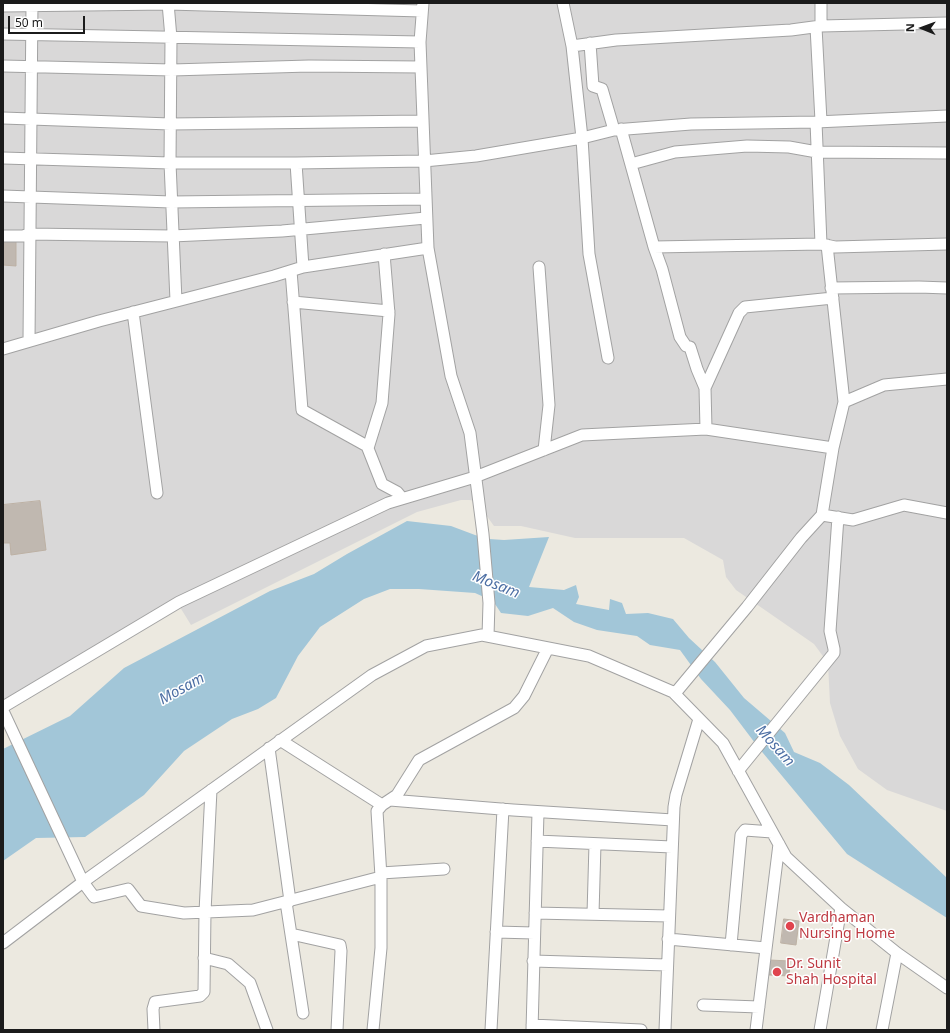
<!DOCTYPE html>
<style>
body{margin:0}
#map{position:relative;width:950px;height:1033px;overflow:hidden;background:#ece9e0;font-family:"Noto Sans",sans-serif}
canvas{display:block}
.frame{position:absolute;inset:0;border:4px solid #1b1b1b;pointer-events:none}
.north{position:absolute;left:902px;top:8px;width:40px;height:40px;-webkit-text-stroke:3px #fff;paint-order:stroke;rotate:271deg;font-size:11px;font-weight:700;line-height:16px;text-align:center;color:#1b1b1b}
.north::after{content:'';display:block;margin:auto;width:14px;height:18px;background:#1b1b1b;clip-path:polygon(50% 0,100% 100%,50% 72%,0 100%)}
.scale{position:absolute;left:8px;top:16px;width:77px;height:18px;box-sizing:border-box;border:2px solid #1b1b1b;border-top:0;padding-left:5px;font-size:12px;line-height:14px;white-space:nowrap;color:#1b1b1b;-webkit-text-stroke:3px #fff;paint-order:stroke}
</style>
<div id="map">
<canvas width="950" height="1033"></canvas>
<div class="frame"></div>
<div class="north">N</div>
<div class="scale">50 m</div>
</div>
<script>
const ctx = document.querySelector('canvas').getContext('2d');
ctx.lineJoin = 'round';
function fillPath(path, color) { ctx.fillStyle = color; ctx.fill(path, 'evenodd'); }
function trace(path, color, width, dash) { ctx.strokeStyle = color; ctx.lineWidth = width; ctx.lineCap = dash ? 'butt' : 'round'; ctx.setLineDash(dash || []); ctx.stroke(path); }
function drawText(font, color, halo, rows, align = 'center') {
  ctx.font = font + ' "Noto Sans",sans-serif'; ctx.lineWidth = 3; ctx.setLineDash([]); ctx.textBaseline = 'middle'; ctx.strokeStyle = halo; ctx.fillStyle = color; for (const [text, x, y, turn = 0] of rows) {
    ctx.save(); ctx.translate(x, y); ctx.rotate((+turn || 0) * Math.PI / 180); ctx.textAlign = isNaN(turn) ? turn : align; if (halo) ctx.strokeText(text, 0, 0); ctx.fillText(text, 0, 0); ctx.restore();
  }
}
fillPath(new Path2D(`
 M3 3H947V811L887 790 858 769 840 736 830 703 828 663 814 644 736 590 726 577 723 560 684 538H575L521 526H494L476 501 469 500H461L417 512 191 625 175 599 3 708Z`), '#d9d8d8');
fillPath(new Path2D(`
 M407 521 451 526 475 535 489 539 504 540 549 537 529 587 564 590 576 585 579 597 576 604 609 610 610 599 622 603 626 614 648 613 673 619 689 638 715 662 744 698 785 733 794 752 820 763 849 785 947 878V918L847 854 758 747 730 710 701 679 680 650 650 645 637 636 597 630 574 622 553 608 528 616 501 613 493 601 475 593 419 589H390L364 599 320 627 298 656 276 698 258 709 232 719 184 751 144 795 85 837 36 838 3 861V749L70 716 124 668 270 591 314 574 347 554Z`), '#a2c6d8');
const building = new Path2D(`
 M3 241H16V266L3 265Z
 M40 501 46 550 11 555 10 543H3V505Z
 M784 919 799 921 796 945 781 943Z
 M769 960 790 961 789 976 769 975Z`);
fillPath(building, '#c0b8b0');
trace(building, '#bdb1a4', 1);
const minor = new Path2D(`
 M168 3 171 38 170 163 176 301
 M423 3 420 42 428 248 451 376 470 433 483 534 489 603 488 636
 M3 6 168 4 422 11
 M821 26 947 23
 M816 27 821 121
 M3 34 420 42
 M590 43 593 86 602 89 614 130
 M572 46 616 40 791 30 821 26V3
 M3 66 172 70 309 66 421 67
 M3 118 170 124 423 121
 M621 129 654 247 662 269 680 337 686 346 690 347 697 369 705 388 706 429
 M3 158 170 163H296L424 161 476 156 582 138 572 46 563 3
 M296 163 303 267
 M631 164 675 152 747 146 789 147 817 152 947 153
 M3 196 171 202 426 199
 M3 236H23L29 234 172 236 282 231 426 218
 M821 244 816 122 947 116
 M827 245 844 402
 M654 247 821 244 835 247 947 244
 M539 267 549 405 544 450
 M291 271 302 410 367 446 382 484 397 492 402 498
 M831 288 919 287 947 288
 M293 302 389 311
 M133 312 157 493
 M29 341 32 3
 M3 349 99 321 274 276 303 267 428 248
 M608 358 589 254 582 138 614 130 691 124 816 122
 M705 388 739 313 745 307 833 298
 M368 448 382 403 389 314 384 254
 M822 515 853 520 904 505 947 513
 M673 692 723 743 786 857 841 908 897 953 947 988
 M3 707 179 602 388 503 475 477 582 435 706 429 833 448
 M3 711 83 882 94 897 128 889 141 906 184 913 253 910 381 877V948L373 1030
 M280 740 382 805
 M269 748 290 901
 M738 771 834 653V649L830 631 838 517
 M390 800 513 810 673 820
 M537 841 672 847
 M381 873 444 869
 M381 877 377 811 382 805 397 795 419 760 514 708 524 696 548 648
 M286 902 303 1013
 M535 913 669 916
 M593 914 595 844
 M496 932 534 933
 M291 934 340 945 341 951 337 1030
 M668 939 766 948
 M3 943 83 882 372 675 426 646 482 635 589 656 673 692 677 691 747 607 801 538 822 515 833 448 844 402 884 385 947 379
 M731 945 741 835 745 830 772 832
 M204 958 228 964 250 983 267 1030
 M533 961 667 965
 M703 1005 759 1007
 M532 1025 641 1030
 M154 1030 153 1009 155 1002 200 996 204 992 205 912 211 790
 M491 1030 503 809
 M532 1030 538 812
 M665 1030 674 807 676 795 699 719
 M756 1030 779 844
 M820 1030 841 908
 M882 1030 897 953`);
trace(minor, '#a2a2a2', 13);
trace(minor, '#fff', 11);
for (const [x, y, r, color] of [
 [790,926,5,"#e0444e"],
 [777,972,5,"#e0444e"]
]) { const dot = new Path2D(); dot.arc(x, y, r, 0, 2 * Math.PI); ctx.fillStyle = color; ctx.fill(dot); trace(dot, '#fff', 1.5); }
drawText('14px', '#be3a42', '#fff', [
 ["Vardhaman",799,918],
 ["Nursing Home",799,934],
 ["Dr. Sunit",786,964],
 ["Shah Hospital",786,980]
], 'left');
drawText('italic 15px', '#4d6fa4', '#fff', [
 ["Mosam",496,585,22],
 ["Mosam",182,689,-29],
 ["Mosam",775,746,48]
]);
</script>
